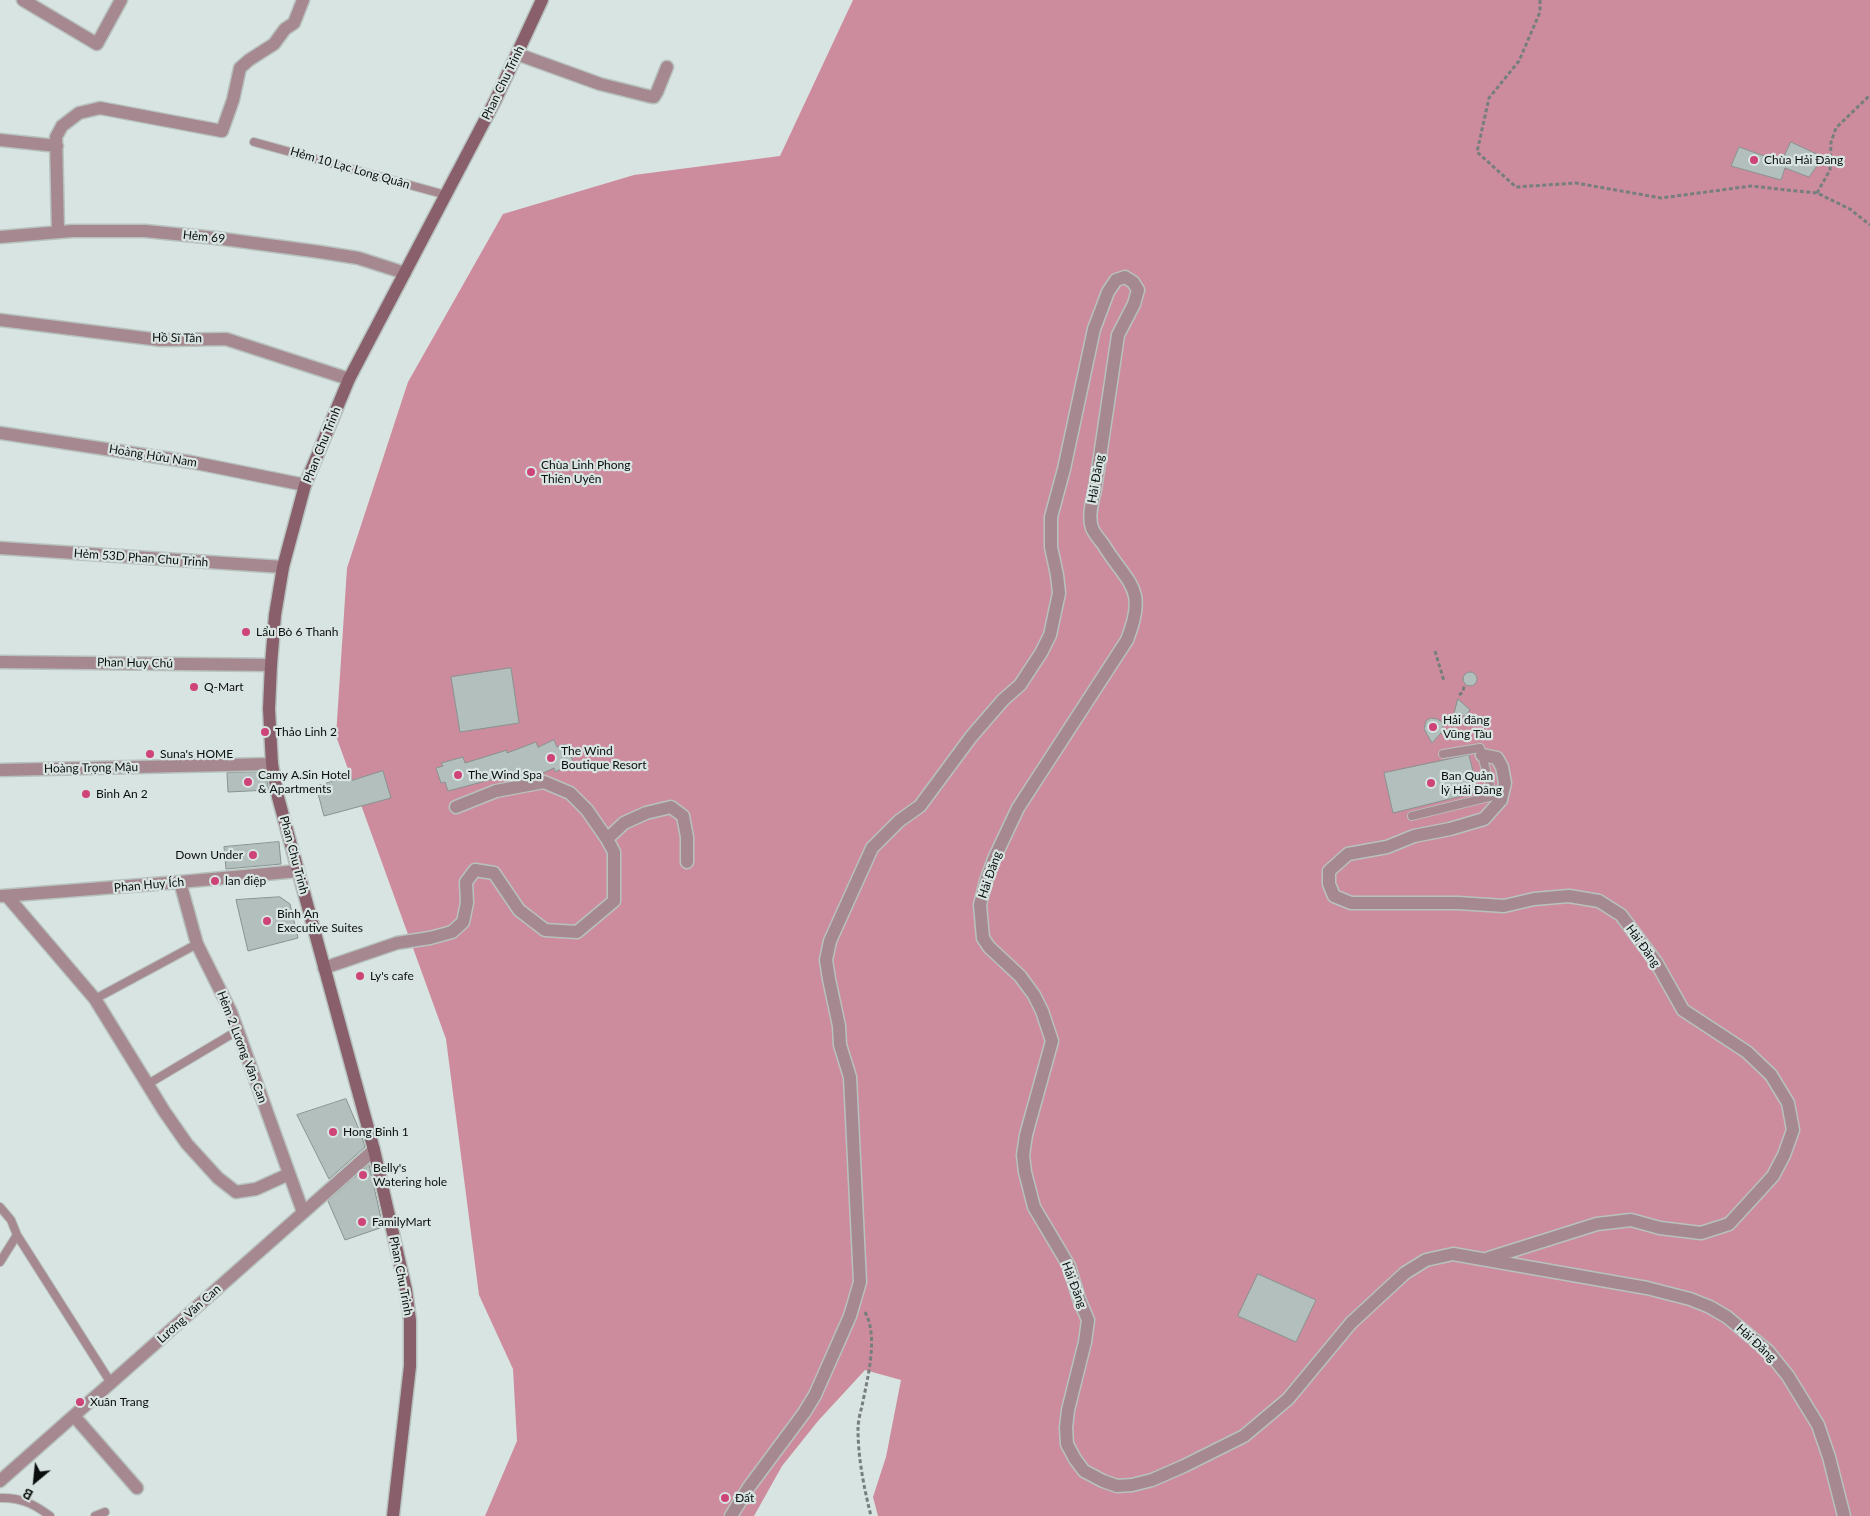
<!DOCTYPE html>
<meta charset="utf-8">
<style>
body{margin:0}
#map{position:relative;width:1870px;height:1516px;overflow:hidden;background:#d8e4e1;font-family:Lato,sans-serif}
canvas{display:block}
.north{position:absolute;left:10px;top:1456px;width:50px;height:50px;-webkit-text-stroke:4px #d8e4e1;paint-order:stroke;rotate:208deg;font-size:14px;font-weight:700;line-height:20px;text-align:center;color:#0a0e0d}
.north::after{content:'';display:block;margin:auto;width:18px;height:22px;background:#0a0e0d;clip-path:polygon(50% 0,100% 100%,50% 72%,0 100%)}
</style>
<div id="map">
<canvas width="1870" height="1516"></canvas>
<div class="north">B</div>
</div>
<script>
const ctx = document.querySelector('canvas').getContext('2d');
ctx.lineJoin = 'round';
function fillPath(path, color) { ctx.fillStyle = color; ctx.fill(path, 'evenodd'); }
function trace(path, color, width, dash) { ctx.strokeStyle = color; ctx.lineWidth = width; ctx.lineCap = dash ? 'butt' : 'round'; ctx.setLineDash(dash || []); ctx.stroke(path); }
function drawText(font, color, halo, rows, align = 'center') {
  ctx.font = font + ' Lato,sans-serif'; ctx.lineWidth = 4.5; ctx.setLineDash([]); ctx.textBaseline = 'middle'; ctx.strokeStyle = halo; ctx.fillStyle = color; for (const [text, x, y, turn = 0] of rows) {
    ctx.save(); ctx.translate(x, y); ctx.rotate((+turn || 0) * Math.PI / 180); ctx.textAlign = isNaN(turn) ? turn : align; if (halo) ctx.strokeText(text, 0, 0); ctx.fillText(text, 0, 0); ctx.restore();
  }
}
fillPath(new Path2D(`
 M853 0H1870V1516H878L873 1497 886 1457 901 1380 865 1370 818 1421 782 1466 754 1516H485L517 1441 513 1369 479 1295 446 1039 336 736 347 568 408 382 503 214 634 175 780 156Z`), '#cd8c9e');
const building = new Path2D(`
 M1791 142 1823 157 1809 177 1785 168 1781 180 1731 166 1739 147 1781 162Z
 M511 668 519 723 460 732 451 677Z
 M1463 679a7 7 0 1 1 14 0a7 7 0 1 1-14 0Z
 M1458 699 1470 710 1465 716 1454 715Z
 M1431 718 1437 719 1442 722 1443 728 1441 733 1432 743 1424 729 1426 721Z
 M554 740 557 747 565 744 574 763 555 772 554 768 541 774 514 779 512 774 448 791 445 782 441 783 436 768 443 766 441 763 463 757 465 763 507 750V753L536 742 538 747Z
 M1469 755 1478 792 1393 813 1384 773Z
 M383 771 391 798 324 816 316 786 351 776 352 780Z
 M265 772 269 790 228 792 227 773Z
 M279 842 281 864 226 869 224 847Z
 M280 897 290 904 298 938 248 951 236 900Z
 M346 1099 361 1134 365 1147 329 1179 297 1115Z
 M369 1165 383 1227 345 1240 328 1201Z
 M1258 1274 1316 1300 1296 1342 1238 1316Z`);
fillPath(building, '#b3bfbc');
trace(building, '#889390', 1);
const service = new Path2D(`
 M254 142 446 195
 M1412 816 1493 796 1480 748 1443 754
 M95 999 197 944
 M148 1084 237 1031
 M0 1207 11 1220 17 1235 111 1383
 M0 1262 17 1235
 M0 1498C20 1497 34 1504 50 1516
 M95 1516 105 1512`);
const minor = new Path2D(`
 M23 0 97 44 121 0
 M517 54 600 84 648 96 654 97 657 92 667 67
 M0 140 57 146
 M58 231 56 137 62 126 79 113 100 108 222 131 233 100 240 68 249 60 274 44 285 29 294 23 303 0
 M0 237 72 231H145L216 238 320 252 358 258 405 273
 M0 320 160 340 226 339 349 379
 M0 433 191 462 305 485
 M0 548 283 567
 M0 662 271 665
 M1482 755 1497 758 1502 767 1505 783 1501 800 1484 819 1450 829 1414 836 1387 847 1348 854 1329 871V884L1334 896 1351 903H1458L1504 906 1534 899 1569 896 1599 901 1621 915 1656 962 1683 1010 1747 1052 1771 1075 1788 1103 1793 1130 1784 1155 1773 1176 1729 1224 1701 1233 1660 1228 1631 1220 1597 1224 1489 1258
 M0 770 272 764
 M607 839 624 823 646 813 671 807 683 816 687 837V862
 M180 882 197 944 231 1012 303 1212
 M2 896 180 882 298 871
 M7 896 95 999 164 1111 187 1144 218 1178 236 1192 256 1189 289 1174
 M324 968 397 943 430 938 452 932 463 922 467 903 466 882 475 870 494 873 519 910 545 930 577 932 614 901V852L607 839 587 810 570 793 544 782 496 791 456 807
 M74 1416 137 1488
 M731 1516 749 1487 804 1413 815 1395 850 1316 860 1282 850 1077 840 1045 839 1026 829 979 826 960 830 941 872 848 899 821 920 806 971 737 1003 700 1020 685 1041 653 1050 635 1059 593 1057 575 1051 547V517L1064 469 1094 329 1108 292 1116 280 1125 277 1133 282 1138 290 1134 304 1118 335 1095 490C1092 501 1088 516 1092 528 1094 533 1099 539 1103 544 1128 585 1148 587 1127 640L1018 808 994 859 986 881 980 905 983 938 989 947 1020 976 1034 995 1042 1011 1052 1041 1026 1135 1023 1155 1025 1172 1034 1207 1069 1266 1079 1299 1088 1320 1085 1342 1068 1410 1066 1428 1067 1444 1075 1459 1084 1471 1103 1481 1117 1486 1132 1485 1152 1480 1184 1466 1244 1436 1288 1399 1351 1323 1405 1273 1426 1260 1453 1254 1647 1288 1690 1299 1710 1307 1727 1317 1768 1351 1788 1376 1818 1425 1829 1457 1844 1516`);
const tertiary = new Path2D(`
 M0 1481 374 1150`);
const secondary = new Path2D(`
 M393 1516 410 1366V1320L406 1290 374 1150 278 797 272 764 269 709 271 665 275 615 283 567 305 485 349 379 495 101 542 0`);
trace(service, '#b7c2bf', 10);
trace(minor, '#b7c2bf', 15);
trace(tertiary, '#b7c2bf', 15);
trace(secondary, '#b7c2bf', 15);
trace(new Path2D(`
 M1540 0V12L1519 61 1489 98 1477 152 1516 187 1576 183 1661 198 1751 186 1787 190 1817 193 1850 209 1870 225
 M1817 193 1830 170 1831 142 1836 128 1870 95
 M1435 651 1444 681
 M1459 695 1463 692 1464 686
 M865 1312C879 1337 867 1380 862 1406 860 1413 858 1422 858 1429 858 1458 864 1488 871 1516`), '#767f7d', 3, [4, 2.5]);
trace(service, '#a68990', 8);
trace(minor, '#a68990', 12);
trace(tertiary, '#a68990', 12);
trace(secondary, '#885f6a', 12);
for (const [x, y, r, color] of [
 [1754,160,5,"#ce4378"],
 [531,472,5,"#ce4378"],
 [246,632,5,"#ce4378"],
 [194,687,5,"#ce4378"],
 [1433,727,5,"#ce4378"],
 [265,732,5,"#ce4378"],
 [150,754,5,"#ce4378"],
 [551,758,5,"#ce4378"],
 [458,775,5,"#ce4378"],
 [248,782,5,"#ce4378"],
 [1431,783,5,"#ce4378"],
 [86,794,5,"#ce4378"],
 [253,855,5,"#ce4378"],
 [215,881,5,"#ce4378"],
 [267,921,5,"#ce4378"],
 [360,976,5,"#ce4378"],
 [333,1132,5,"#ce4378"],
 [363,1175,5,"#ce4378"],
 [362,1222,5,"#ce4378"],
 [80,1402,5,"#ce4378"],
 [725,1498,5,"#ce4378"]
]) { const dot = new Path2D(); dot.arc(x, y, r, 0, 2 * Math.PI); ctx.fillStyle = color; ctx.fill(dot); trace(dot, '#d8e4e1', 2); }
drawText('12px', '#0a0e0d', '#d8e4e1', [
 ["Phan Chu Trinh",503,83,-64],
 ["Hẻm 10 Lạc Long Quân",350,168,16],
 ["Hẻm 69",204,237,6],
 ["Hồ Sĩ Tân",177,338,1],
 ["Phan Chu Trinh",322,445,-68],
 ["Hoàng Hữu Nam",153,456,9],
 ["Hải Đăng",1096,479,-80],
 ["Hẻm 53D Phan Chu Trinh",141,558,4],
 ["Phan Huy Chú",135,663,1],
 ["Hoàng Trọng Mậu",91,768,-1],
 ["Phan Chu Trinh",294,855,75],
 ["Hải Đăng",990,875,-71],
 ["Phan Huy Ích",149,885,-5],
 ["Hải Đăng",1643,946,54],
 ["Hẻm 2 Lương Văn Can",242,1047,69],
 ["Phan Chu Trinh",401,1276,79],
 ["Hải Đăng",1074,1285,69],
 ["Lương Văn Can",189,1314,-42],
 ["Hải Đăng",1756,1343,43]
]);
drawText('12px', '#0a0e0d', '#d8e4e1', [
 ["Chùa Hải Đăng",1764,160],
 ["Chùa Linh Phong",541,465],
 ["Thiên Uyên",541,479],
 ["Lẩu Bò 6 Thanh",256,632],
 ["Q-Mart",204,687],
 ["Hải đăng",1443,720],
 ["Vũng Tàu",1443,734],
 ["Thảo Linh 2",275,732],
 ["The Wind",561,751],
 ["Boutique Resort",561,765],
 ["Suna's HOME",160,754],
 ["Camy A.Sin Hotel",258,775],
 ["& Apartments",258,789],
 ["The Wind Spa",468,775],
 ["Ban Quản",1441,776],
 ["lý Hải Đăng",1441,790],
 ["Binh An 2",96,794],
 ["Down Under",243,855,"right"],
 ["lan điệp",225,881],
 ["Binh An",277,914],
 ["Executive Suites",277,928],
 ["Ly's cafe",370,976],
 ["Hong Binh 1",343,1132],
 ["Belly's",373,1168],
 ["Watering hole",373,1182],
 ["FamilyMart",372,1222],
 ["Xuân Trang",90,1402],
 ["Đất",735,1498]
], 'left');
</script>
